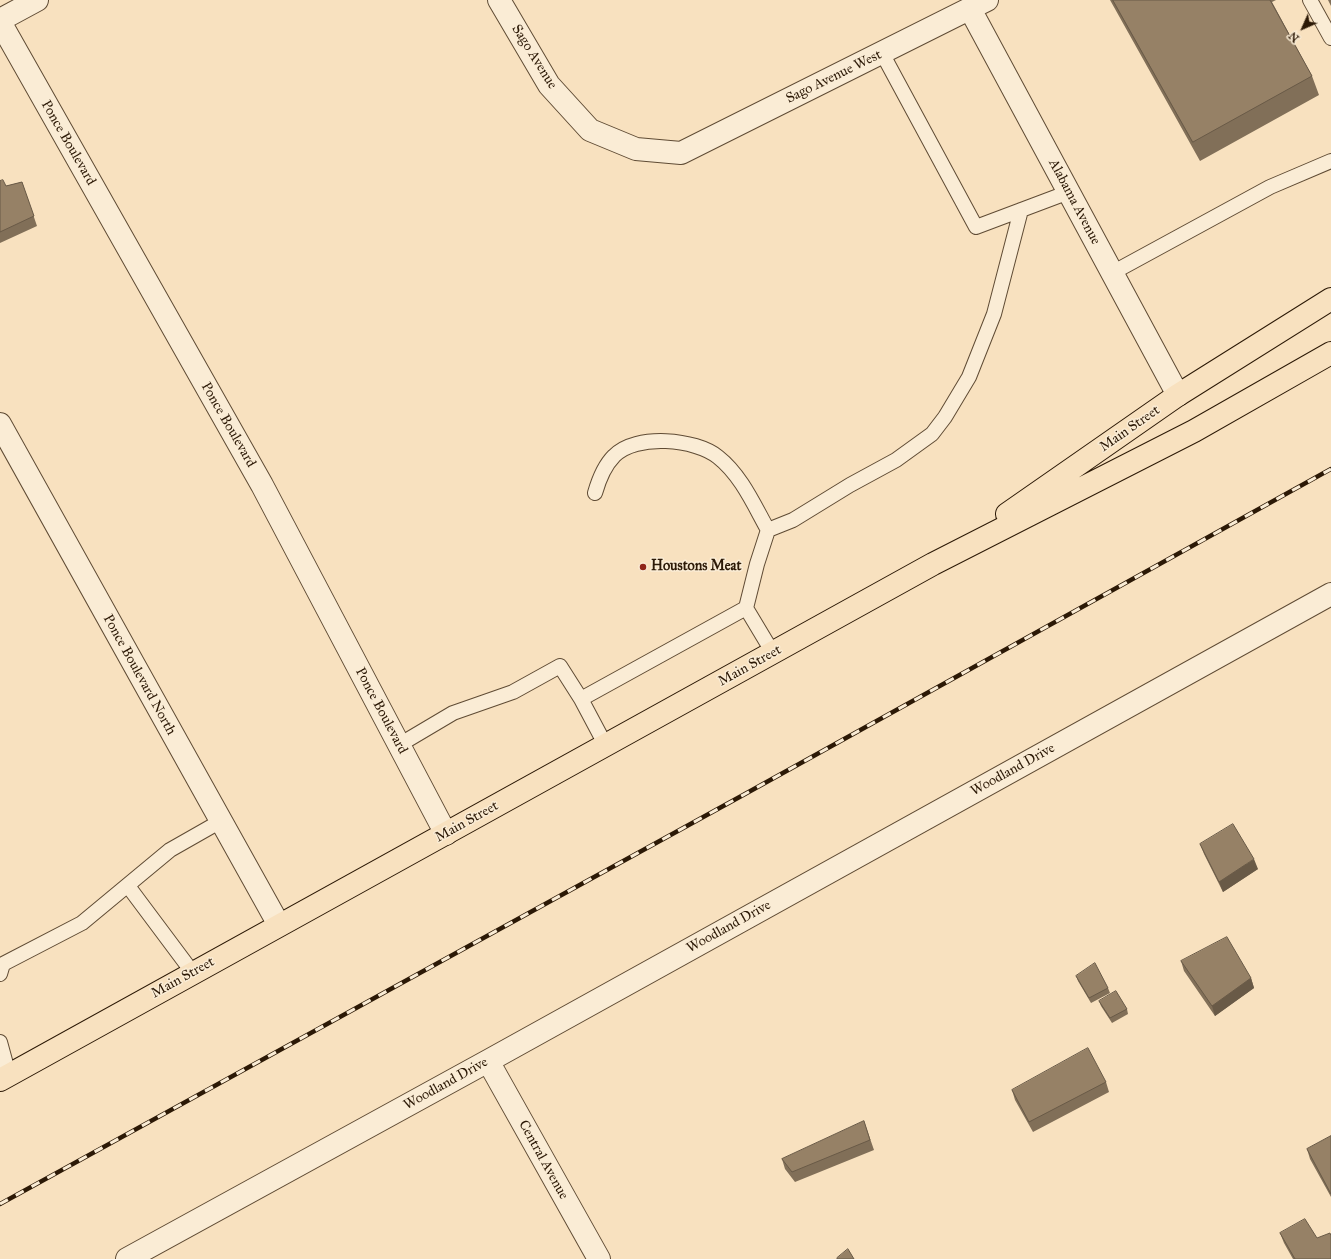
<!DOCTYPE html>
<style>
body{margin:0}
#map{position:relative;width:1331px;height:1259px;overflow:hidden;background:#f8e1bf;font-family:"IM FELL Great Primer",serif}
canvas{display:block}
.north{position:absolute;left:1283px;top:8px;width:40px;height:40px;-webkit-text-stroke:3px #faecd5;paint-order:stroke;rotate:225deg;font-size:11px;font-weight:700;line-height:16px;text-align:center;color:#2c1906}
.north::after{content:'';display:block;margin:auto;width:14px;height:18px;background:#2c1906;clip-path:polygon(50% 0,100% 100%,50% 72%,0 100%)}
</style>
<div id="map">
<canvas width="1331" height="1259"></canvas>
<div class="north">N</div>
</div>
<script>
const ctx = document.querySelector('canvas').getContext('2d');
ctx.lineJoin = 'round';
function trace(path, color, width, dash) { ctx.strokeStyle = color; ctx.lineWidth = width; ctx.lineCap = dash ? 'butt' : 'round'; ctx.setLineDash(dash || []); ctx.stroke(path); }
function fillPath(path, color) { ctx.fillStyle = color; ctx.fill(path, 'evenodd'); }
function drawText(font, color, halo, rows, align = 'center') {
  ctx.font = font + ' "IM FELL Great Primer",serif'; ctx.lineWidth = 3; ctx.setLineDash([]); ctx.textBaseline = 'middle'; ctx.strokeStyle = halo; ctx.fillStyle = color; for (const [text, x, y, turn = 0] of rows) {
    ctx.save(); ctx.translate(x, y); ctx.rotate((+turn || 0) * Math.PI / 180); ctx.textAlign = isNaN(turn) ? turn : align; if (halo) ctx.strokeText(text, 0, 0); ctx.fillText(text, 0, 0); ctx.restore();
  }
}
const service = new Path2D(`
 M1310 0 1331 38
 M882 53 976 227 1069 192
 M1112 273 1270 187 1331 161
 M768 530 793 520 850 485 896 460 932 434 945 417 969 377 994 314 1021 210
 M746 608 773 653
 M581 699 746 608 757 564 768 530C754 505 741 475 718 457 696 439 636 433 614 456 604 466 599 479 595 493
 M399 745 453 713 513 692 560 666 581 699 606 746
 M128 886 193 973
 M0 974 3 964 82 923 170 850 221 821
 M0 1042 9 1075`);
const minor = new Path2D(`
 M499 0 549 85 590 130 636 149 681 153 987 0
 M970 9 1178 395
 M0 20 37 0
 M0 22 262 485 446 834
 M0 424 279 925
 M488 1061 599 1259
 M127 1259 488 1061 1331 594`);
const primary = new Path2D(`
 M1007 514 1178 395 1331 299
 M0 1080 933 564 1194 431 1331 353`);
trace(service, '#5f4b34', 16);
trace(minor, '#5f4b34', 24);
trace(primary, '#2c1906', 24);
trace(service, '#faecd5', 14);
trace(minor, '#faecd5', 22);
trace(primary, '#f8e1bf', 22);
const rail = new Path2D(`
 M0 1204 745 794 1331 469`);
trace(rail, '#2c1906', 4.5);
trace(rail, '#faecd5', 3, [9]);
fillPath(new Path2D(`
 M1110 0H1276L1272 2 1312 76 1319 95 1200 161Z
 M1328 0H1331V6Z
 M0 181 6 186 22 182 37 226 0 243Z
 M1200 844 1258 869 1223 892 1204 854Z
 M1181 961 1251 978 1254 988 1215 1016 1184 971Z
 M1076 976 1108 988 1110 993 1091 1003 1078 981Z
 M1099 1001 1127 1009 1128 1014 1112 1023 1101 1006Z
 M1106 1082 1109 1092 1033 1132 1015 1100 1012 1090Z
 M864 1121 874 1150 795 1182 785 1169 782 1159Z
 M1331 1136V1197L1310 1159 1307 1149Z
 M1280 1233 1331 1259H1293L1284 1243Z`), '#816f58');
fillPath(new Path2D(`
 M1254 859 1258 869 1223 892 1219 882Z
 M1251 978 1254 988 1215 1016 1212 1006Z`), '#695a47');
const building = new Path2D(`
 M1113 0H1270L1312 76 1193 142Z
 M3 180 6 186 22 182 34 216 0 232V181Z
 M1233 824 1254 859 1219 882 1200 844Z
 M1227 937 1251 978 1212 1006 1181 961Z
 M1095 963 1108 988 1089 998 1076 976Z
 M1116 991 1127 1009 1110 1018 1099 1001Z
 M1088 1048 1106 1082 1029 1122 1012 1090Z
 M864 1121 870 1140 792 1172 782 1159Z
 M1331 1136V1194L1307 1149Z
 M1305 1219 1317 1238 1330 1233 1331 1236V1259H1295L1280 1233Z
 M848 1249 854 1259H837V1258Z`);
fillPath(building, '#968166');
trace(building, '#695a47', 1);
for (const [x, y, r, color] of [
 [643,567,4,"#8f2418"]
]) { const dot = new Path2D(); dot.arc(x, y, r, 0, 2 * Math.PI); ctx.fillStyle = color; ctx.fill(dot); trace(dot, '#faecd5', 1.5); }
drawText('14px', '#2c1906', '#faecd5', [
 ["Sago Avenue",534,57,58],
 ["Sago Avenue West",834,77,-26],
 ["Ponce Boulevard",68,143,60],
 ["Alabama Avenue",1074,202,62],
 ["Ponce Boulevard",228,425,60],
 ["Main Street",1130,429,-35],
 ["Main Street",750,666,-29],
 ["Ponce Boulevard North",139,675,61],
 ["Ponce Boulevard",381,711,62],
 ["Woodland Drive",1013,770,-29],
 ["Main Street",467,822,-29],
 ["Woodland Drive",729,927,-29],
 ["Main Street",183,978,-29],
 ["Woodland Drive",446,1084,-29],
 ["Central Avenue",543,1160,61]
]);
drawText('bold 14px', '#2c1906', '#faecd5', [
 ["Houstons Meat",651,567]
], 'left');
</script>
